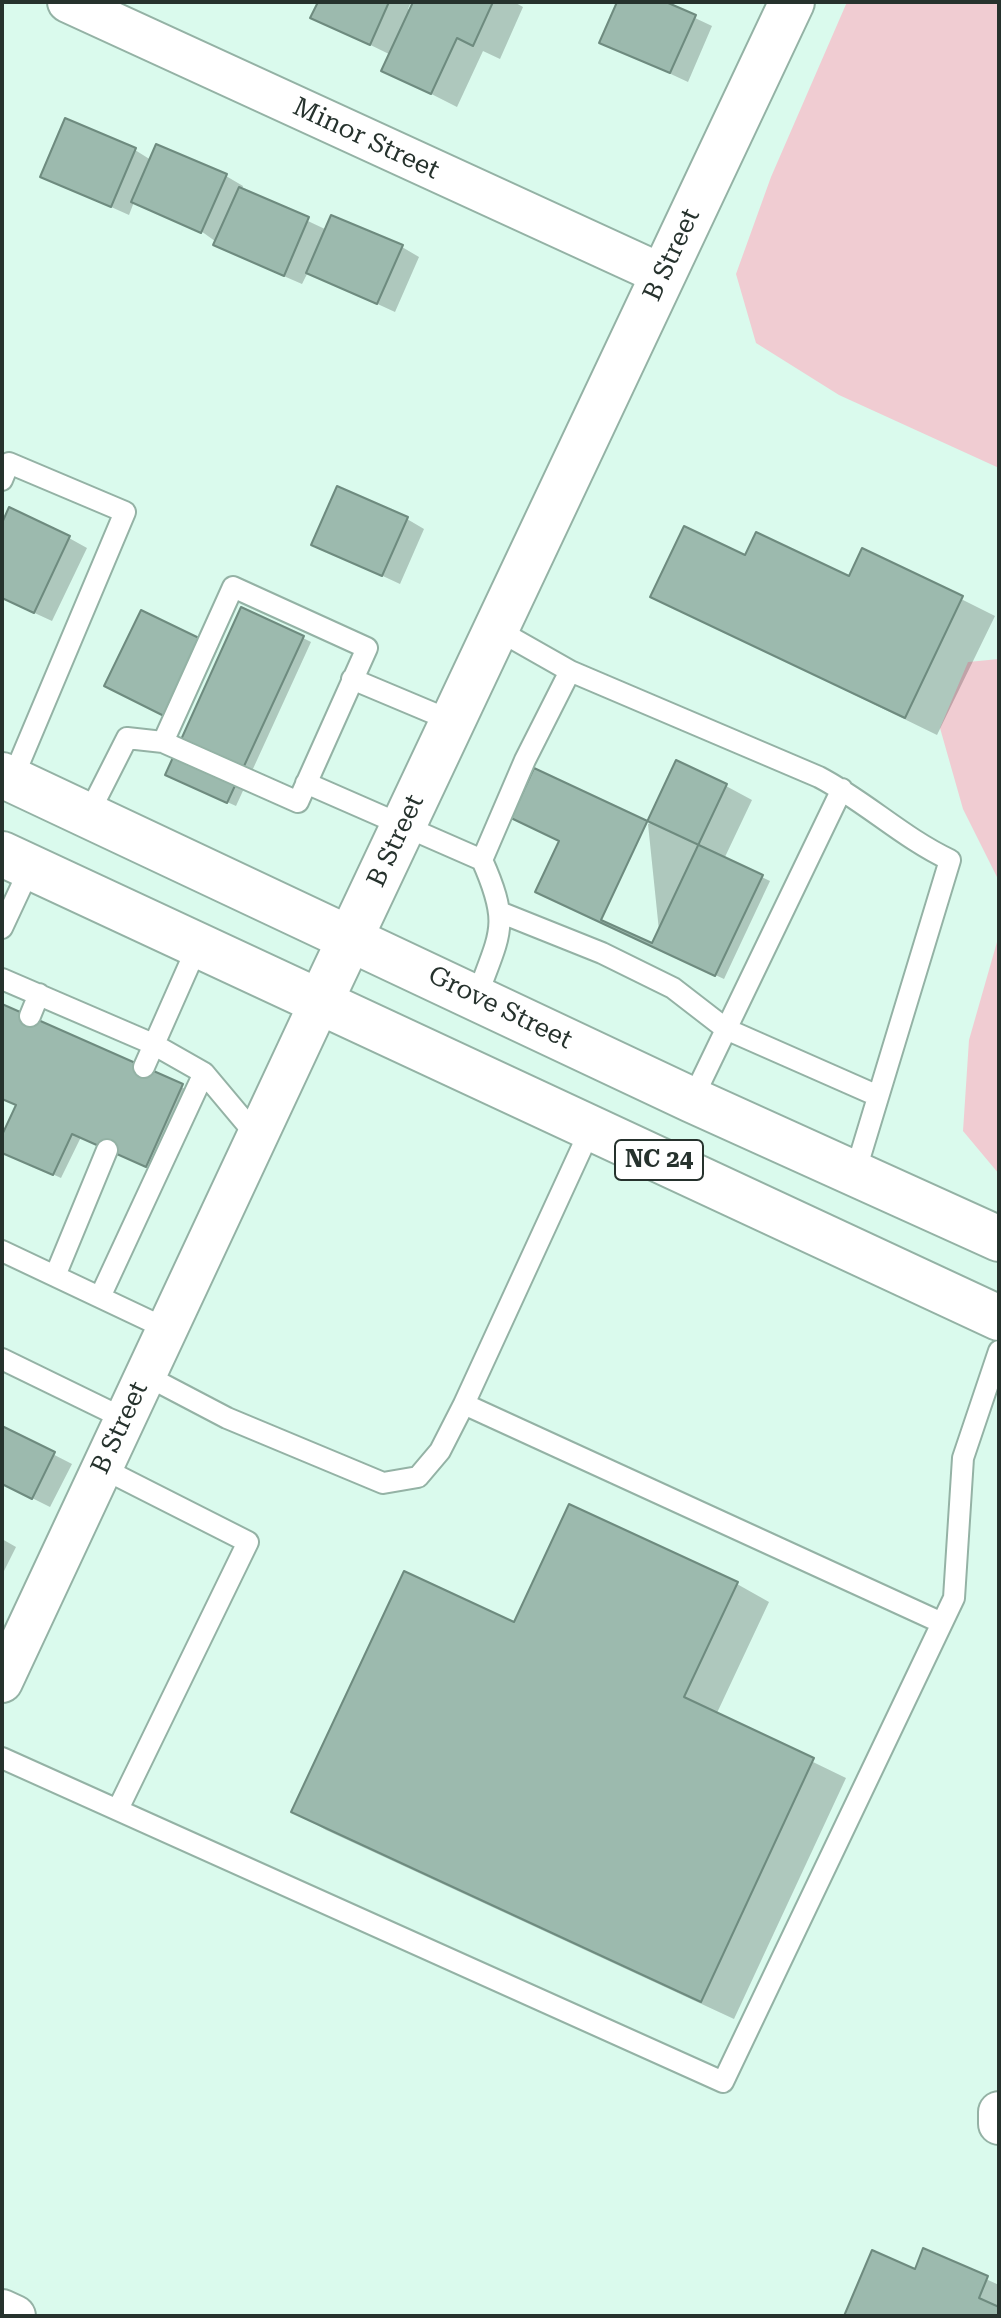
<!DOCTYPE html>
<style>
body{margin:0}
#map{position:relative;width:1001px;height:2318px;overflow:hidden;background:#dafaed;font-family:"Roboto Serif",serif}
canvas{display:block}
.frame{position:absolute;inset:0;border:4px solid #26322d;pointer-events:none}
</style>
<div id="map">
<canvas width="1001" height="2318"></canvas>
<div class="frame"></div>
</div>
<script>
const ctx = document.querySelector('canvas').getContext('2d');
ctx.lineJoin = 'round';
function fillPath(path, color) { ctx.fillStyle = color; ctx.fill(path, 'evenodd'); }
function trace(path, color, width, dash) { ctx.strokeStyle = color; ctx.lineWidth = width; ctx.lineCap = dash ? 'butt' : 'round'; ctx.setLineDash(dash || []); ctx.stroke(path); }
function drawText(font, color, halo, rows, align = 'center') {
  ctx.font = font + ' "Roboto Serif",serif'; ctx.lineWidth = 7; ctx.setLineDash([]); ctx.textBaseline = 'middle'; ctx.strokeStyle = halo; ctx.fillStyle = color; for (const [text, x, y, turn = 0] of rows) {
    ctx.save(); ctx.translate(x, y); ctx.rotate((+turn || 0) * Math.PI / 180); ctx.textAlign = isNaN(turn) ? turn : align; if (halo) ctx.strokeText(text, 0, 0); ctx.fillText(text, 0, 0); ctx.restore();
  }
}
fillPath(new Path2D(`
 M847 2H999V468L839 395 756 343 736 274 771 177Z
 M999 659V881L963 809 940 728 968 662Z
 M999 935V1174L963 1131 969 1040Z`), '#f0ccd2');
fillPath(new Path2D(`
 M320 2H411L408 9 412 11 416 2H514L523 7 500 59 483 51 457 107 384 70 391 55 313 17Z
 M619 2H661L712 26 688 82 602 42Z
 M135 150 151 160 226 176 243 186 242 190 327 230 402 247 419 257 395 312 308 272 302 284 233 254 194 226 192 229 134 202 129 215 42 176Z
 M407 519 424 529 400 584 314 544Z
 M2 528 69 538 87 548 52 621 2 598Z
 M863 550 995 616 937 735 652 596 746 557 849 579Z
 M303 638 311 642 236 806 176 779Z
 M200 641 217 651 182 724Z
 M726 786 752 800 724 859 770 881 724 979 661 950 648 824Z
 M2 1006 190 1091 154 1170 81 1137 61 1178 2 1151V1139L18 1105 2 1098Z
 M2 1428 72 1464 50 1507 2 1483Z
 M2 1539 16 1547 2 1575Z
 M737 1584 769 1602 716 1715 846 1778 734 2019 326 1830 294 1811 515 1624Z
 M924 2251 999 2285V2316H846L916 2271Z`), '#0003');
const building = new Path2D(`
 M318 2H389L370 45 310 18Z
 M413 2H493L473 46 457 38 431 94 381 71Z
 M617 2H666L696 15 670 73 599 43Z
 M65 118 136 148 111 207 40 177Z
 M156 144 227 174 201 233 131 202Z
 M239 187 309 217 284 276 213 245Z
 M331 215 403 245 377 304 306 273Z
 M337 486 408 517 382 576 311 545Z
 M9 507 70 536 34 613 2 598V523Z
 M684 526 745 555 756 532 849 576 862 548 963 596 905 718 650 597Z
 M241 607 304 636 227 803 165 775Z
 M141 610 201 639 164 716 104 686Z
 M676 760 727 784 652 943 601 920Z
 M534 768 763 875 715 976 535 892 559 841 511 818Z
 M2 1004 183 1084 146 1167 72 1134 53 1175 2 1153V1135L16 1105 2 1099Z
 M2 1426 55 1452 32 1499 2 1484Z
 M569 1504 738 1582 684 1697 814 1758 701 2002 291 1812 404 1571 514 1622Z
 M923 2248 988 2276 979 2298 999 2307V2316H844L872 2250 915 2269Z`);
fillPath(building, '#9cbaae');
trace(building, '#6e8b7f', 2);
const service = new Path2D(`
 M2 480 9 463 125 512 12 780
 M233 587 367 648 298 802 163 742Z
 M496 629 570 671
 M352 679 452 721
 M306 783 482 860
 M88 815 127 738 163 742
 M502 913 602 953 673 988 726 1029 878 1096
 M2 928 30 868
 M2 979 153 1044 204 1073 100 1297
 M477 996C500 933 511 925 482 860L525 760 570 671 819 777C865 801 903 838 950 860L855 1173
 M30 1016 39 994
 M144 1067 198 945
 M204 1073 256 1135
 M692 1100 842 789
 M591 1128 464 1404 942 1623
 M2 1251 167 1329
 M55 1276 107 1150
 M2 1359 125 1419
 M145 1375 227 1418 383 1483 418 1477 440 1451 464 1404
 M102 1468 248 1542 118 1809
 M2 1758 723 2082 954 1598 963 1458 999 1351`);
const minor = new Path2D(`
 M68 2 663 275
 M2 1682 320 1002
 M999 2112V2124
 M2 2310 15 2316`);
const secondary = new Path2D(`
 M320 1002 792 2`);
const primary = new Path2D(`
 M2 775 692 1100 999 1239
 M2 854 999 1318`);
trace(service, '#94b2a5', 24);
trace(minor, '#94b2a5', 44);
trace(secondary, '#94b2a5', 48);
trace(primary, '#94b2a5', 48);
trace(service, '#fff', 20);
trace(minor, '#fff', 40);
trace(secondary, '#fff', 44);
trace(primary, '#fff', 44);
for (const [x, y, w] of [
 [659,1160,88]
]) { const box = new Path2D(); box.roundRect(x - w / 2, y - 20, w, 40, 6); ctx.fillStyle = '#fff'; ctx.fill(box); trace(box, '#26322d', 2); }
drawText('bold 24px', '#26322d', null, [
 ["NC 24",659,1160]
]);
drawText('26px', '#26322d', '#fff', [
 ["Minor Street",366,139,25],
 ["B Street",672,255,-65],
 ["B Street",396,841,-65],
 ["Grove Street",500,1008,26],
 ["B Street",120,1428,-65]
]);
</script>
